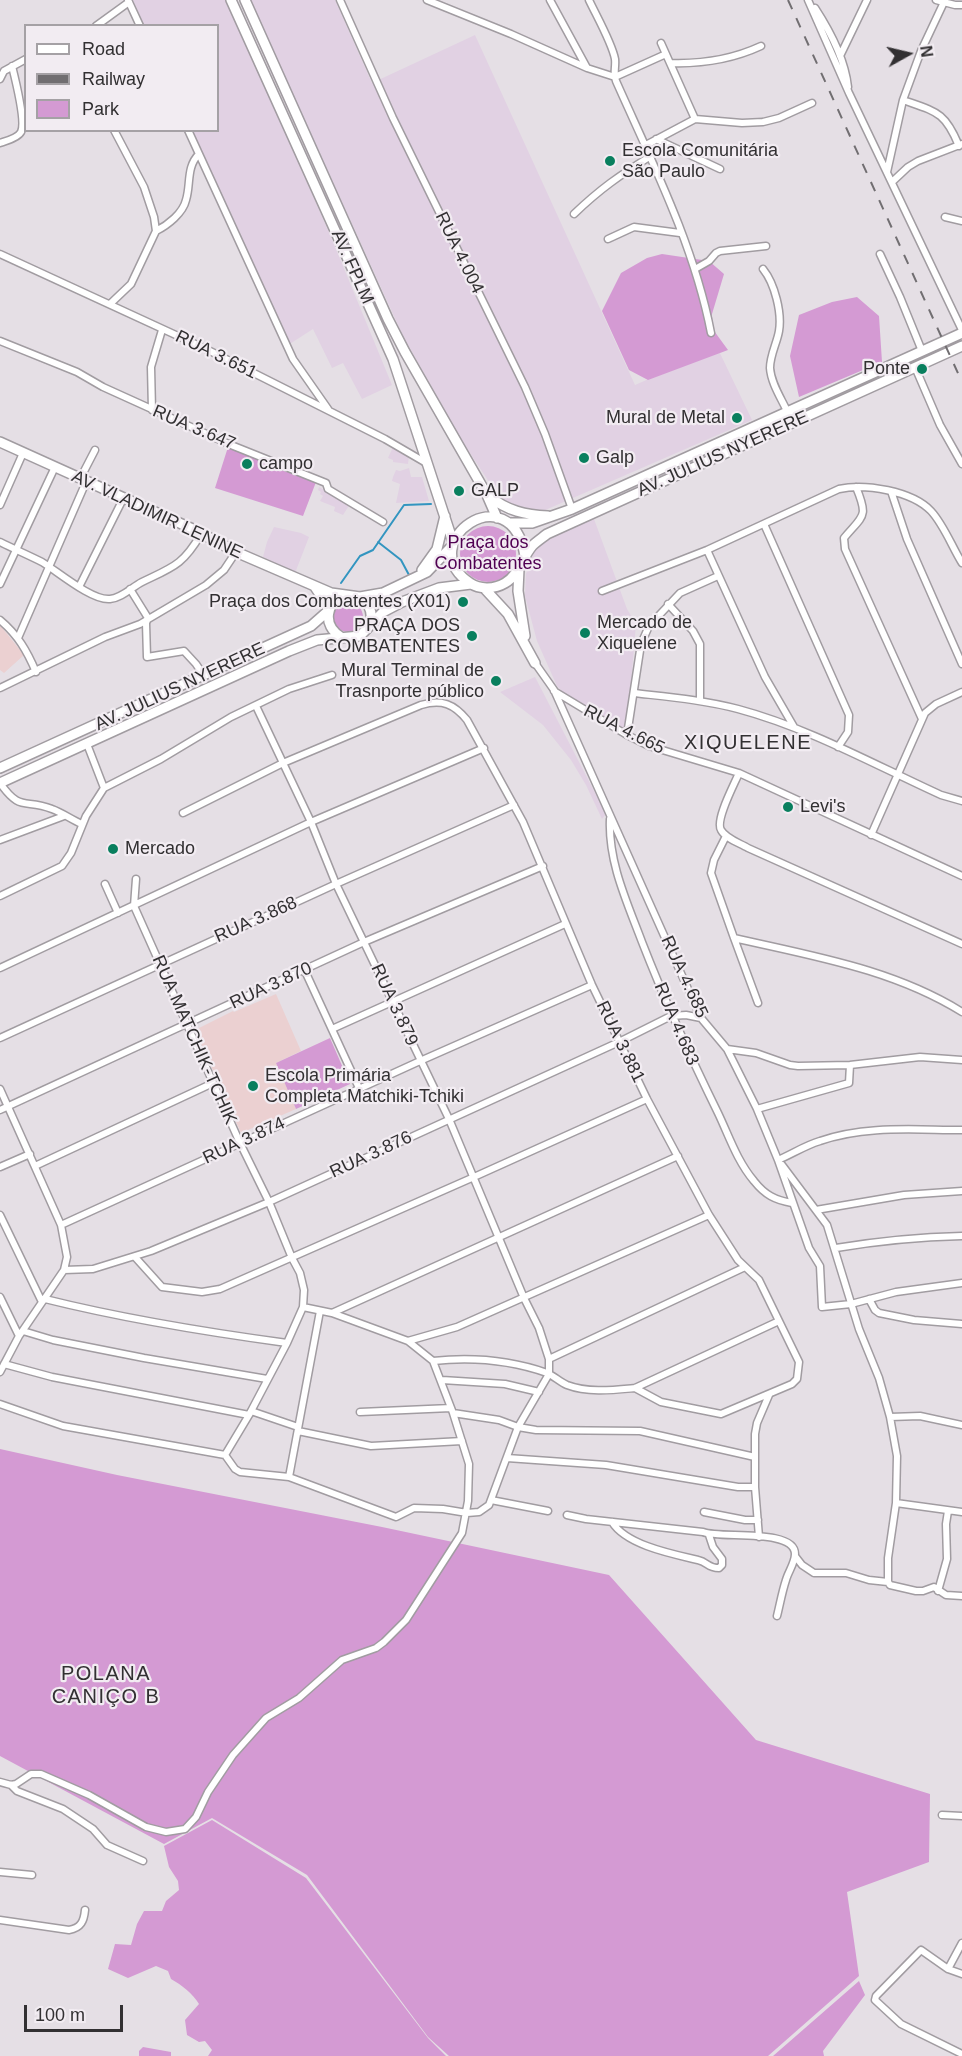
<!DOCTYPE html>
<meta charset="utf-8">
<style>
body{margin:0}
#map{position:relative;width:962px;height:2056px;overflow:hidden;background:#e5dfe5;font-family:Arial,sans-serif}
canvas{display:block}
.legend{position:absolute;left:24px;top:24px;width:195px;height:108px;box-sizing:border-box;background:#f2ecf2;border:2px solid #a5a1a5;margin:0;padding:8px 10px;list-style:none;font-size:18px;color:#323032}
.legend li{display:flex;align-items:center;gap:12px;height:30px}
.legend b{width:30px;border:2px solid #a5a1a5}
.north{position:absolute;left:878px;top:24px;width:60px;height:60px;-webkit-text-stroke:4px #f2ecf2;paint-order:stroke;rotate:82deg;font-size:16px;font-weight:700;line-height:24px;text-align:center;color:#323032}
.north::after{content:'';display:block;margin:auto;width:21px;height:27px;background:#323032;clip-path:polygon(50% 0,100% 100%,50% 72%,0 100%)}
.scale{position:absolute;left:24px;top:2005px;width:99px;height:27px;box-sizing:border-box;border:3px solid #323032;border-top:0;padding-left:8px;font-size:18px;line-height:21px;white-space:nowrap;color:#323032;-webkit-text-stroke:4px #f2ecf2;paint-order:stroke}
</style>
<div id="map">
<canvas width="962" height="2056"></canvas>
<ul class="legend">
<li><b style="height:8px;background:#fff"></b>Road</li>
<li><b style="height:8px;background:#716e71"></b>Railway</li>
<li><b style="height:16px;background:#d49ad3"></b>Park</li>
</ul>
<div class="north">N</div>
<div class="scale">100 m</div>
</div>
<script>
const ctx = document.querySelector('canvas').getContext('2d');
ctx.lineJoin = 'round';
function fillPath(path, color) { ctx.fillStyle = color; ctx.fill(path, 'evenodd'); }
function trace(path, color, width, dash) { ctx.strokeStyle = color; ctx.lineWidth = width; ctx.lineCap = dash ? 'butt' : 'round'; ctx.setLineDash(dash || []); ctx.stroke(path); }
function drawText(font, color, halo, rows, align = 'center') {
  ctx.font = font + ' Arial,sans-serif'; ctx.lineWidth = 4.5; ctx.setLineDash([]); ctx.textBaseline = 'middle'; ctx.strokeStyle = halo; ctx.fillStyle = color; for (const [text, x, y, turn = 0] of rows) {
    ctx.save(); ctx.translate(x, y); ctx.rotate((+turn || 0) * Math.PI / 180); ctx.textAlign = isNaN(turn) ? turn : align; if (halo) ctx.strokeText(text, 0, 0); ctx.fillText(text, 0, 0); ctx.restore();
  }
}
fillPath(new Path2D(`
 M133 0H227L331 237 392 385 362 399 343 363 332 368 313 329 285 347 190 131 218 130V26L144 25Z
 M250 0H335L372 83 475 35 635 385 718 349 752 420 543 511H532L501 500 462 441 403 336Z
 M393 447 409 456 408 464 393 462V460L388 458Z
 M409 468 411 477H422L429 501 396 503 400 484 392 481 393 477 396 470 400 471Z
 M319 487 350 504 343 515 334 511 335 507 320 501 323 496 320 494 321 492 318 490Z
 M594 519 627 609 636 624 627 731 563 692 557 686 537 641 525 596 526 574 536 547 559 533Z
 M274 527 301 533 309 537 295 573 263 557 267 542Z
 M535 677 606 814 602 819 586 785 571 760 543 725 500 692Z`), '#e1d1e3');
fillPath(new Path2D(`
 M0 625 24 655 4 673 0 670Z
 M276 994 301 1051 276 1063 296 1109 241 1133 195 1030 233 1011 234 1012Z`), '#ebd0d1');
fillPath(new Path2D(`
 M662 254 709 261 724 274 709 324 728 350 648 380 629 370 602 311 621 273 647 258Z
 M857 297 879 316 882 362 799 397 790 356 799 315 832 302Z
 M228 447 316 482 303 516 215 488Z
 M460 554a28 28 0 1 1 56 0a28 28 0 1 1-56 0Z
 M333 617a15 15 0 1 1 30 0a15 15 0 1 1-30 0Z
 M330 1038 350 1084 296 1109 276 1063Z
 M0 1449 117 1475 382 1527 609 1575 756 1740 930 1794 929 1862 847 1892 859 1976 768 2056H449L428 2037 307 1875 212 1818 164 1844 0 1756Z
 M212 1820 306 1878 428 2038 446 2056H208L212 2050 205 2041 199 2042 187 2035 185 2020 199 2004C193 1994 182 1985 171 1979L168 1971 156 1966 128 1978 108 1969 115 1944 131 1945 137 1924 144 1911H162L166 1901 179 1890 178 1881 169 1867 164 1846Z
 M859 1981 865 1995 823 2051 824 2056H773Z
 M143 2047 171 2052V2056H139V2051Z`), '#d49ad3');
trace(new Path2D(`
 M378 542 401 560 409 575
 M341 583 360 556 373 550 404 505 431 504`), '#3295c0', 2);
const street = new Path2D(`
 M128 0 140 26
 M340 0 393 118 525 387 545 434 572 509
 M427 0 511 34 587 68
 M550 0 587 68 615 77 666 54
 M589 0C596 15 612 43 615 59 616 66 613 74 616 81 652 162 694 245 711 333
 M808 0 849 93 962 330
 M936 0 955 5H962
 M815 8C830 31 845 60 848 87
 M96 26 129 2
 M661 43 695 119
 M840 56 867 0
 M670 63C700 64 733 59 761 46
 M0 79 4 71 26 59
 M903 100C937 112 945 112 959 146
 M188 130 293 359 328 409
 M656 139 720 169
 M0 143C6 141 18 138 21 132 26 122 15 78 12 66
 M646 145 695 119 742 123 763 122 779 118 812 103
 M887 172 903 100 921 51 945 0
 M892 182 908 167 918 161 962 144
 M574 214C600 189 620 175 651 156
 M945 217 962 221
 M156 231C168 225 183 213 186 200 191 184 186 167 199 154
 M608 239 634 227 680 233
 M0 254 204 348 385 439 428 464
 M880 254 900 297 922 351
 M695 269 709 261 716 253 720 251 766 246
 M763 269C775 284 782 313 779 331 777 343 770 355 770 368 771 383 781 398 787 411
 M110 304 131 284 156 231 154 217 144 187 114 130
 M0 341 77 372 103 387 231 445 326 483 328 489 383 522
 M915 367 940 425 962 464
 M152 410 151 367 162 330
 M80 479 95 450
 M856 487C869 518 863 515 844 538L845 549 922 719
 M891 491 907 539 962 664
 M0 505 23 453
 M764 524 849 715 848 732 838 747
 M0 542C14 549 28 555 42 562 57 571 92 601 110 599 122 598 132 587 142 582 173 567 183 565 201 534
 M707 550 765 677 794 727
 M0 584 55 467
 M79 587 123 499
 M130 589 148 618 146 623 147 657 184 651 196 664 204 676
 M602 591 707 550 839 489C865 483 912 491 931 511 944 525 952 547 962 563
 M668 604 693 631 700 644V700
 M0 620C18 635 27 651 36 672
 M18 638 86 482
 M535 663 554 690 701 1018 727 1049 757 1109 778 1160 809 1248 820 1266 822 1307 851 1304 896 1292 962 1283
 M0 688 105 637 140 624 206 585 224 570 236 552
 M554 691 627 735 649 746 739 773 962 876
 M634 693C669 697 704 700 738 709 809 728 875 765 941 795L962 801
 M627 735 641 644 649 626 680 593 718 576
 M87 744 104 788
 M739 773C734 785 715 820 721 830 726 839 740 843 748 848L962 944
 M0 783C21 813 25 798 52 809 63 813 72 820 82 824
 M183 813 283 763 421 705C442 699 454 704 467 720L523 822 592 985 647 1099 709 1215 738 1260 759 1280 799 1362 797 1379 792 1384 721 1414 661 1402 635 1388
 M610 819C608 862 627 902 642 942 665 1001 690 1056 718 1113 729 1136 737 1161 754 1181 765 1195 775 1200 792 1203
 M871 835 925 713 936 704 962 692
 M726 836 714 860 711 873 734 938C812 956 893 969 962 1012
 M0 840 64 816
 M105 884 118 913
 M0 896 62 866 71 853 86 816 104 788 161 759 231 717 289 689 332 675
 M134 906 240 1143 269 1202 292 1258 300 1273 304 1290 303 1307 287 1343 249 1415 225 1455
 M134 906 136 879
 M734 938 758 1003
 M0 968 311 822 484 748
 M305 971 359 1088
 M332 1029 565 924
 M0 1038 336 884 514 805
 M727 1049 756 1053 790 1065 798 1066 850 1065 920 1057 962 1060
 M0 1089 61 1225 67 1257 64 1270 19 1336 0 1372
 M757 1109 849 1083 850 1065
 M0 1110 364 942 543 866
 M778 1160C792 1154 806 1145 820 1141 865 1125 915 1130 962 1130
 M782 1165 827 1225 859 1329 879 1378 890 1417 897 1456 896 1503 888 1558V1582
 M35 1166 213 1083
 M0 1167 30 1154
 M816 1210 904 1195 962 1191
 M0 1215 42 1302
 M61 1225 420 1061 592 985
 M836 1248C878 1241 919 1237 962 1236
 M135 1257 162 1287 202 1292 220 1289 474 1177 647 1099
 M64 1270 93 1269 151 1251 269 1202 619 1042 671 1016 686 1015 701 1018
 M0 1297 19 1336
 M45 1299C125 1319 206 1332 287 1343
 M869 1299 875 1310 879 1313 914 1320 962 1324
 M303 1307 332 1313 678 1156
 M23 1331 53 1340 144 1358 267 1379
 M408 1341 457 1327 709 1215
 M549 1359 745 1267
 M433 1361C471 1357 510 1360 547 1373 554 1376 560 1382 567 1385 588 1393 613 1390 635 1388L779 1321
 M4 1364 52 1377 249 1415
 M442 1380 505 1384 539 1392
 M0 1404 63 1426 225 1455
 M251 1411 298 1427
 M360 1412 451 1408
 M453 1413 499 1420 518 1427 536 1430 640 1431 755 1457
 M890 1417 920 1416 962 1425
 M298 1431 371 1446 462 1441
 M225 1455 235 1469 240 1472 289 1477 396 1517 414 1508 443 1509 467 1513 479 1512 489 1505 518 1427 549 1374V1359L539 1328 524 1298 449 1119 336 884 311 822 256 706
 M507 1458 606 1465 738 1487H755
 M289 1477 320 1311
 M491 1500 548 1511
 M896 1503 962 1512
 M704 1512 745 1520H758
 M567 1515 586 1519 703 1532C720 1539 795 1528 795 1554 795 1563 788 1572 786 1580 782 1592 780 1604 777 1616
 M612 1522C626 1545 672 1554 698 1560 708 1562 707 1568 719 1568L722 1565V1559L713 1547 709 1535
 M759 1537 755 1487V1434L757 1423 769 1395
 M795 1556 802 1565 814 1573H846L869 1580 888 1582 890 1585 916 1591H923L934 1587 946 1595 962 1596
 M938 1591 947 1559 946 1524 948 1511
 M0 1782 11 1785 16 1784 31 1774H41L89 1795 146 1827 166 1832 185 1829 196 1817 208 1792 233 1755 266 1718 299 1698 342 1660 376 1648 384 1642 406 1620 462 1533 468 1501 469 1464 453 1413 433 1361 408 1341 332 1313
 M11 1785 17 1791 63 1809 93 1829 107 1845 143 1861
 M942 1815 962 1816
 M0 1872 32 1875
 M0 1920 69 1930C81 1928 84 1921 85 1910
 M948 1969 962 1943
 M962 1974 948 1969 921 1950 876 1996 875 2000 901 2024 962 2054`);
const secondary = new Path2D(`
 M231 0 393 359 453 542
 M245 0 388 319 405 352 487 495 497 518
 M0 442 195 530 236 552 331 593 360 597 383 593 427 572 452 546
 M489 496C507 511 526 515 548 516
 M509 523H532L572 509 962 333
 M525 556C511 472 411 543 470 583 480 590 495 589 505 583 519 575 522 558 532 546 536 542 542 538 547 534L962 346
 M519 569 518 591 525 636
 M422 570 437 549 445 516
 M315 587 327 605 328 610
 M484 588 508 614 535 663
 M360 597C370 604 374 614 369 626
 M341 637C322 625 325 602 346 595
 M0 768 311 626 328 611
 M0 783 289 651 317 640 360 636 383 612 402 602 439 588 471 584`);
trace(street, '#a19ca1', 9);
trace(secondary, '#a19ca1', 12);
trace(street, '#fff', 6);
trace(secondary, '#fff', 9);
trace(new Path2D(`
 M788 0 962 382`), '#716e71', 2, [10, 10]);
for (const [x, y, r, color] of [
 [610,161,6,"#097f5e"],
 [922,369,6,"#097f5e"],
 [737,418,6,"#097f5e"],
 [584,458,6,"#097f5e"],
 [247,464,6,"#097f5e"],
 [459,491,6,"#097f5e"],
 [463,602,6,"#097f5e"],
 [585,633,6,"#097f5e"],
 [472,636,6,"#097f5e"],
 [496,681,6,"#097f5e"],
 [788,807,6,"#097f5e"],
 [113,849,6,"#097f5e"],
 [253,1086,6,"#097f5e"]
]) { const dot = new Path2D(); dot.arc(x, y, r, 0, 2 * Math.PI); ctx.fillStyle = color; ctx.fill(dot); trace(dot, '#f2ecf2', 2); }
drawText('18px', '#323032', '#f2ecf2', [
 ["Escola Comunitária",622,151],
 ["São Paulo",622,172],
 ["Ponte",910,369,"right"],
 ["Mural de Metal",725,418,"right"],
 ["Galp",596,458],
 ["campo",259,464],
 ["GALP",471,491],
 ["Praça dos Combatentes (X01)",451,602,"right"],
 ["Mercado de",597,623],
 ["Xiquelene",597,644],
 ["PRAÇA DOS",460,626,"right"],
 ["COMBATENTES",460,647,"right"],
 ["Mural Terminal de",484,671,"right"],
 ["Trasnporte público",484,692,"right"],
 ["Levi's",800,807],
 ["Mercado",125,849],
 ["Escola Primária",265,1076],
 ["Completa Matchiki-Tchiki",265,1097]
], 'left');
drawText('18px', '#323032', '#f2ecf2', [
 ["RUA 4.004",459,253,64],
 ["AV. FPLM",352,267,66],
 ["RUA 3.651",216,355,26],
 ["RUA 3.647",194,428,23],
 ["AV. JULIUS NYERERE",723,454,-24],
 ["AV. VLADIMIR LENINE",157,515,25],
 ["AV. JULIUS NYERERE",180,687,-25],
 ["RUA 4.665",624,730,27],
 ["RUA 3.868",256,920,-24],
 ["RUA 4.685",684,977,65],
 ["RUA 3.870",271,986,-25],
 ["RUA 3.879",394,1005,65],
 ["RUA 4.683",676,1024,67],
 ["RUA MATCHIK-TCHIK",194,1040,66],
 ["RUA 3.881",620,1042,64],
 ["RUA 3.874",244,1141,-25],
 ["RUA 3.876",371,1155,-25]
]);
drawText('18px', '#500152', '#f2ecf2', [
 ["Praça dos",488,543],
 ["Combatentes",488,564]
]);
ctx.letterSpacing = '1.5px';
drawText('20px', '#323032', '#f2ecf2', [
 ["XIQUELENE",748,743],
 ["POLANA",106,1674],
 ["CANIÇO B",106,1697]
]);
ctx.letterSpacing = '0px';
</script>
